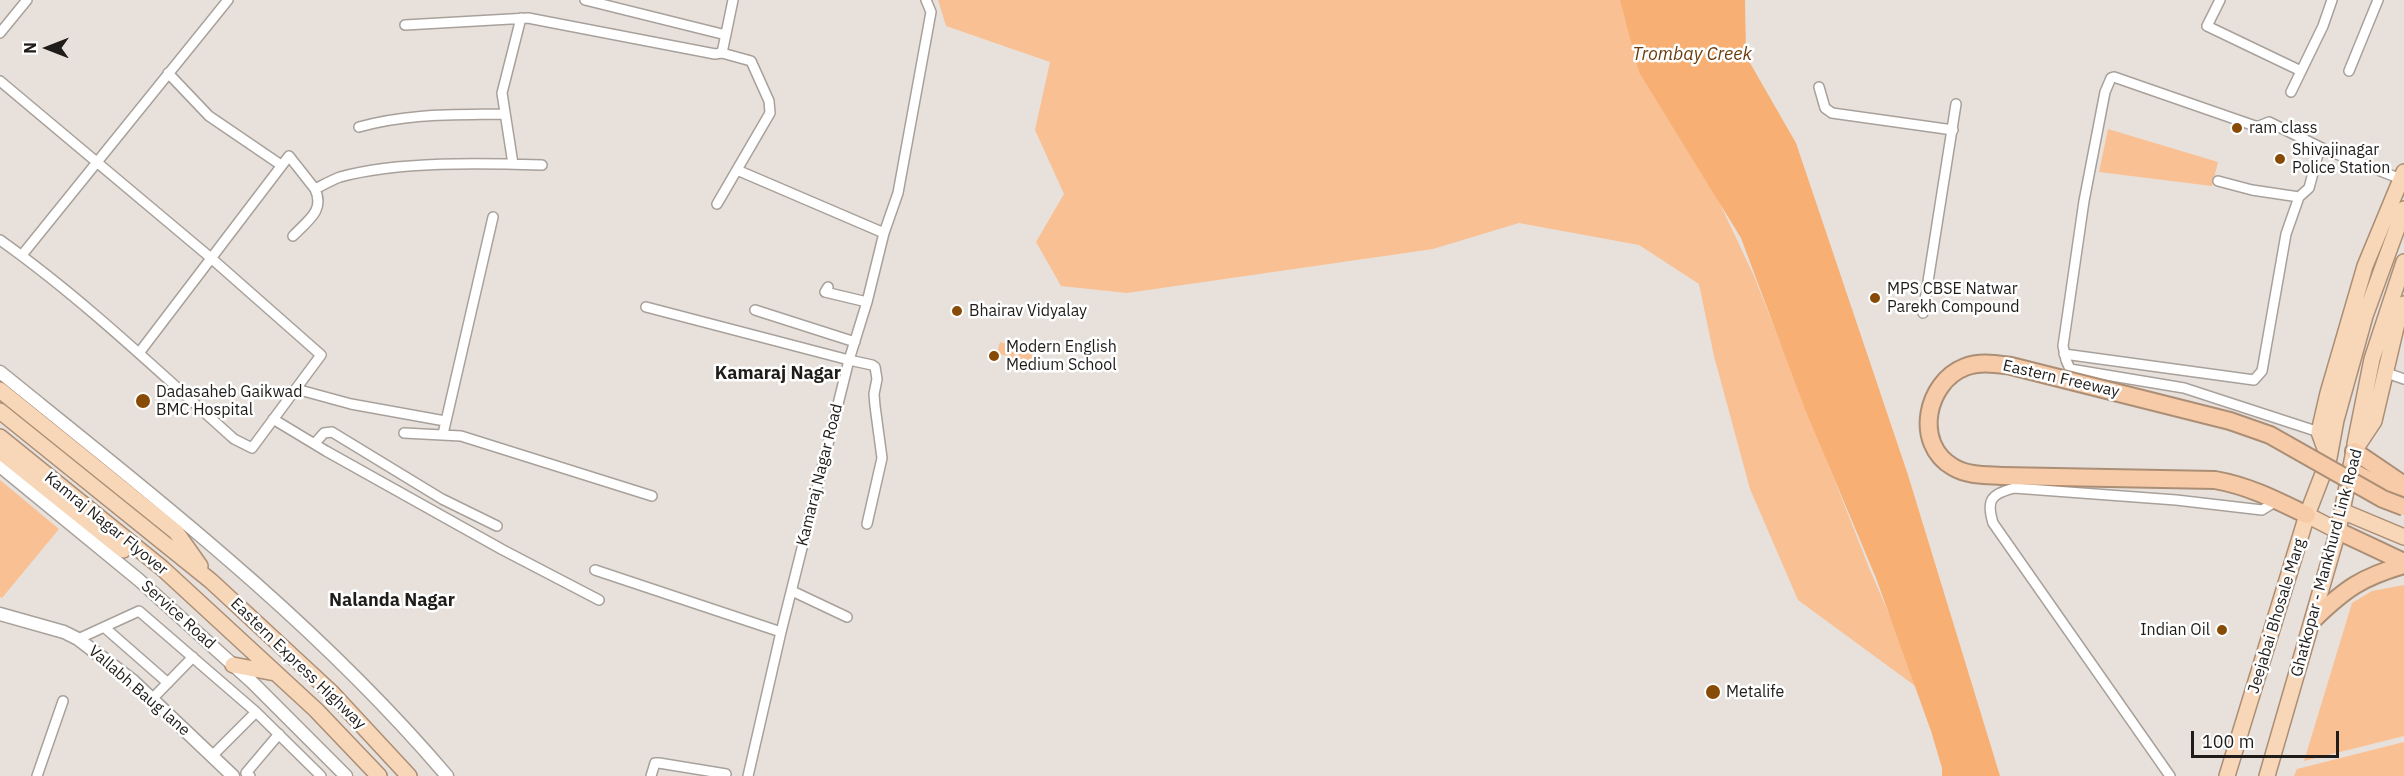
<!DOCTYPE html>
<style>
body{margin:0}
#map{position:relative;width:2404px;height:776px;overflow:hidden;background:#e8e1db;font-family:"IBM Plex Sans",sans-serif}
canvas{display:block}
.north{position:absolute;left:18px;top:18px;width:60px;height:60px;-webkit-text-stroke:4px #fff;paint-order:stroke;rotate:270deg;font-size:16px;font-weight:700;line-height:24px;text-align:center;color:#1f1c1a}
.north::after{content:'';display:block;margin:auto;width:21px;height:27px;background:#1f1c1a;clip-path:polygon(50% 0,100% 100%,50% 72%,0 100%)}
.scale{position:absolute;left:2191px;top:731px;width:148px;height:27px;box-sizing:border-box;border:3px solid #1f1c1a;border-top:0;padding-left:8px;font-size:18px;line-height:21px;white-space:nowrap;color:#1f1c1a;-webkit-text-stroke:4px #fff;paint-order:stroke}
</style>
<div id="map">
<canvas width="2404" height="776"></canvas>
<div class="north">N</div>
<div class="scale">100 m</div>
</div>
<script>
const ctx = document.querySelector('canvas').getContext('2d');
ctx.lineJoin = 'round';
function fillPath(path, color) { ctx.fillStyle = color; ctx.fill(path, 'evenodd'); }
function trace(path, color, width, dash) { ctx.strokeStyle = color; ctx.lineWidth = width; ctx.lineCap = dash ? 'butt' : 'round'; ctx.setLineDash(dash || []); ctx.stroke(path); }
function drawText(font, color, halo, rows, align = 'center') {
  ctx.font = font + ' "IBM Plex Sans",sans-serif'; ctx.lineWidth = 5; ctx.setLineDash([]); ctx.textBaseline = 'middle'; ctx.strokeStyle = halo; ctx.fillStyle = color; for (const [text, x, y, turn = 0] of rows) {
    ctx.save(); ctx.translate(x, y); ctx.rotate((+turn || 0) * Math.PI / 180); ctx.textAlign = isNaN(turn) ? turn : align; if (halo) ctx.strokeText(text, 0, 0); ctx.fillText(text, 0, 0); ctx.restore();
  }
}
fillPath(new Path2D(`
 M938 0H1624L1754 276 1870 570 1922 691 1798 600 1750 489 1714 356 1699 284 1639 245 1519 223 1433 249 1127 293 1061 286 1036 242 1064 194 1035 130 1050 62 946 26Z
 M2108 129 2218 162 2212 186 2099 172Z
 M1000 342 1034 351 1030 363 997 353Z
 M0 480 59 529 2 598 0 597Z
 M2404 585V736L2304 761 2352 603 2372 591Z
 M2404 742V776H2294L2297 769Z`), '#f8c093');
fillPath(new Path2D(`
 M1620 0H1745L1746 56 1796 143 1908 475 2000 776H1942V768L1931 731 1876 578 1805 409 1741 238 1639 72Z`), '#f7af73');
const minor = new Path2D(`
 M585 0 726 35
 M2220 0 2207 26 2301 71
 M405 25 528 18 715 54 722 53 751 61 769 101 770 113 717 204
 M0 33 27 0
 M722 53 733 0
 M2349 71 2378 0
 M168 73 209 116 281 165
 M0 81 211 258 321 355 252 448 234 439C158 371 83 299 0 240
 M1819 87 1825 108 1832 113 1953 130
 M2291 92 2323 26 2332 0
 M359 127C410 113 453 115 505 114
 M513 164 502 93 521 18
 M737 170 884 233
 M2218 181 2252 190 2299 197 2309 188 2318 154 2326 150 2401 179
 M293 236C308 220 325 211 315 189 323 185 332 180 340 177 398 161 482 163 542 165
 M22 255 228 0
 M828 287 825 292 867 302
 M646 307 849 360 872 365 875 367 877 379 874 394 875 406 882 458 867 524
 M755 310 855 342
 M1923 313 1956 104
 M139 353 289 156 315 189
 M2064 354 2254 380 2262 371 2286 234 2299 197
 M2384 372 2404 379
 M296 389 351 404 445 421
 M273 419 326 451 503 550 599 600
 M2319 432 2184 388 2070 369 2066 360 2063 346 2084 201 2105 92 2111 78 2114 77 2255 126H2259L2269 122 2326 150
 M404 433 461 436 652 496
 M443 434 493 217
 M315 443 324 433 332 432 442 499 497 526
 M595 570 781 632
 M792 591 847 617
 M104 627 168 683
 M78 639 139 611 256 712 321 776
 M152 699 193 657
 M213 755 256 712
 M37 776 63 701
 M250 776 246 773 279 734
 M651 776 655 763H659L726 774
 M748 776 781 632 849 360 867 302 884 233 898 193 931 12 926 0
 M2170 776 1993 523C1986 500 1991 494 2014 488L2176 500 2262 510 2278 500`);
const tertiary = new Path2D(`
 M0 372C157 499 316 622 447 776
 M0 466 139 580 252 682 346 776
 M0 614 64 632 78 639 133 681 233 776`);
const trunk = new Path2D(`
 M0 390 176 532 200 566
 M0 411 211 581 332 693 409 776
 M0 437 162 568 316 710 379 776
 M2355 444 2372 359 2404 262
 M0 451 123 550
 M2328 457 2319 432 2328 393 2365 266 2404 172
 M2342 511 2404 537
 M2307 515 2338 531
 M233 665 275 673
 M2227 776 2307 515 2329 458 2336 420 2365 316 2404 209
 M2267 776 2338 531 2354 451 2374 421 2397 323 2404 304`);
const motorway = new Path2D(`
 M2354 451 2404 485
 M2350 470 2404 499
 M2002 476 2215 480C2249 486 2276 500 2307 515
 M2338 531 2404 562
 M2314 619C2345 589 2362 577 2404 565`);
trace(minor, '#a8a19b', 12);
trace(tertiary, '#a8a19b', 15);
trace(trunk, '#ab8e76', 18);
trace(motorway, '#ab8e76', 20);
trace(minor, '#fff', 9);
trace(tertiary, '#fff', 12);
trace(trunk, '#f8d6b8', 15);
trace(motorway, '#f7cba7', 16);
const motorwayBridge = new Path2D(`
 M2002 476C1986 475 1968 476 1953 467 1913 444 1926 382 1965 367 1980 361 1996 364 2011 366L2230 421 2270 435 2383 499 2404 507`);
trace(motorwayBridge, '#ab8e76', 20, []);
trace(motorwayBridge, '#f7cba7', 16);
for (const [x, y, r, color] of [
 [2237,128,6,"#874b06"],
 [2280,159,6,"#874b06"],
 [1875,298,6,"#874b06"],
 [957,311,6,"#874b06"],
 [994,356,6,"#874b06"],
 [143,401,8,"#874b06"],
 [2222,630,6,"#874b06"],
 [1713,692,8,"#874b06"]
]) { const dot = new Path2D(); dot.arc(x, y, r, 0, 2 * Math.PI); ctx.fillStyle = color; ctx.fill(dot); trace(dot, '#fff', 2); }
drawText('16px', '#1f1c1a', '#fff', [
 ["ram class",2249,128],
 ["Shivajinagar",2292,150],
 ["Police Station",2292,168],
 ["MPS CBSE Natwar",1887,289],
 ["Parekh Compound",1887,307],
 ["Bhairav Vidyalay",969,311],
 ["Modern English",1006,347],
 ["Medium School",1006,365],
 ["Dadasaheb Gaikwad",156,392],
 ["BMC Hospital",156,410],
 ["Indian Oil",2210,630,"right"],
 ["Metalife",1726,692]
], 'left');
drawText('16px', '#1f1c1a', '#fff', [
 ["Eastern Freeway",2061,379,13],
 ["Kamaraj Nagar Road",820,475,-76],
 ["Kamraj Nagar Flyover",106,524,39],
 ["Ghatkopar - Mankhurd Link Road",2327,563,-75],
 ["Service Road",178,615,42],
 ["Jeejabai Bhosale Marg",2277,616,-73],
 ["Eastern Express Highway",298,664,44],
 ["Vallabh Baug lane",139,691,41]
]);
drawText('italic 18px', '#6a3c0d', '#fff', [
 ["Trombay Creek",1692,55]
]);
drawText('bold 18px', '#1f1c1a', '#fff', [
 ["Kamaraj Nagar",778,374],
 ["Nalanda Nagar",392,601]
]);
</script>
